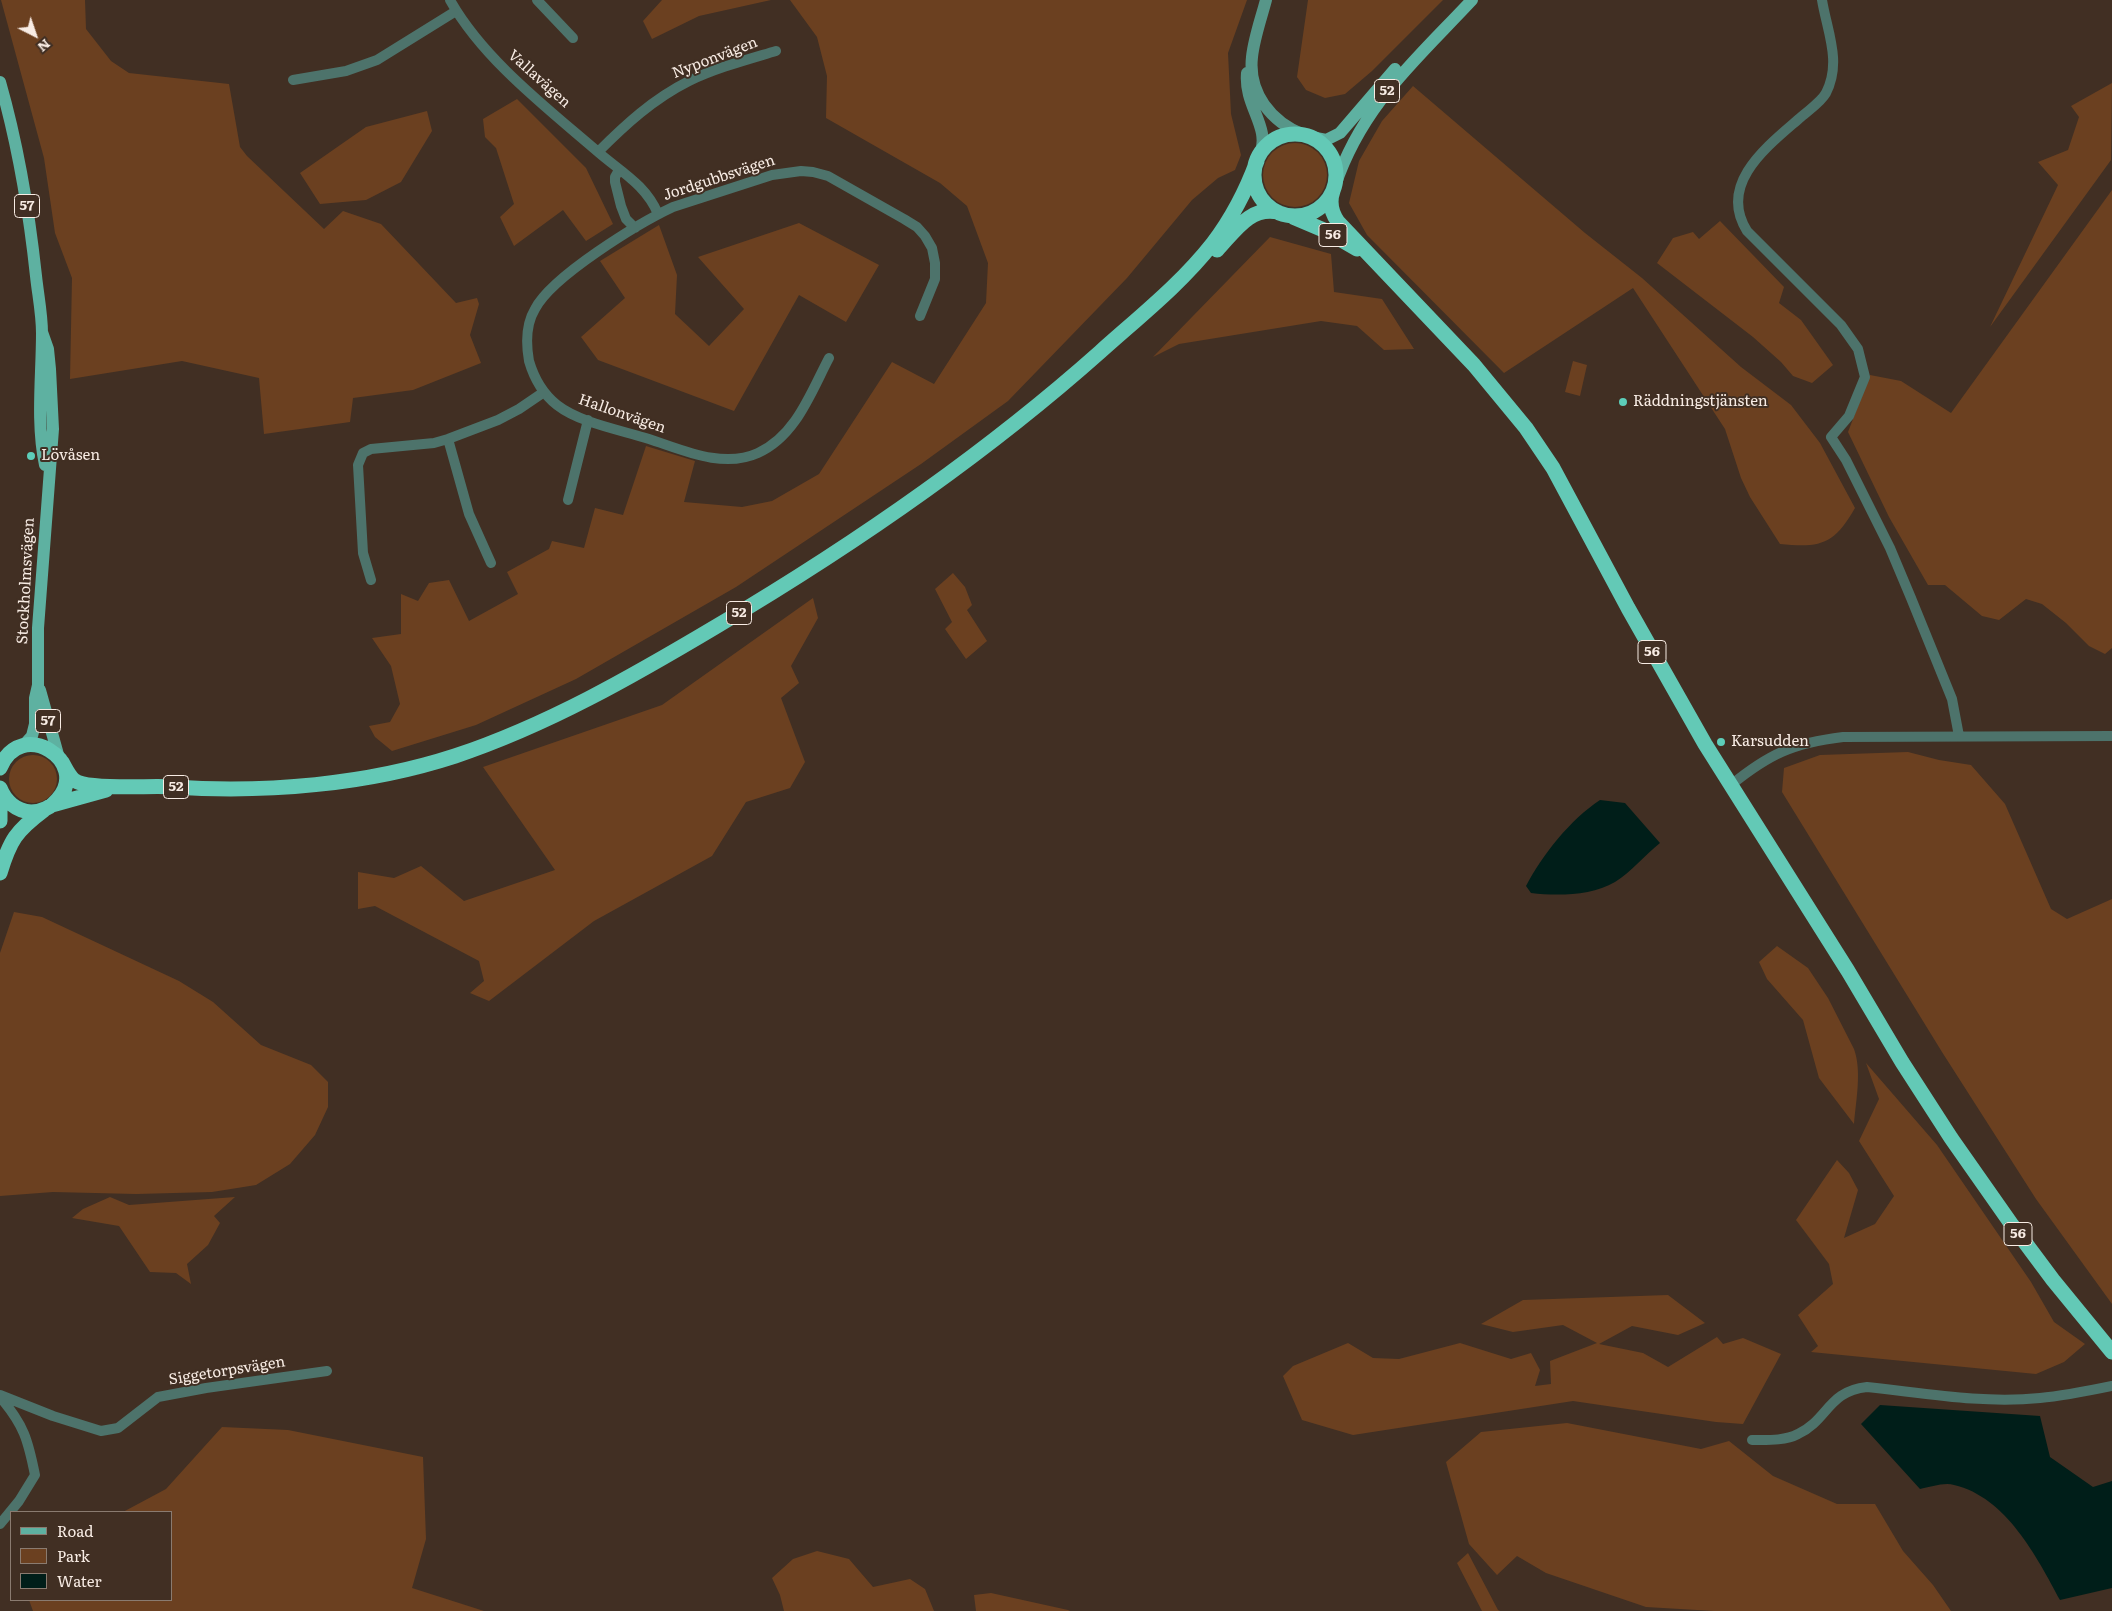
<!DOCTYPE html>
<meta charset="utf-8">
<style>
body{margin:0}
#map{position:relative;width:2112px;height:1611px;overflow:hidden;background:#412f23;font-family:Literata,serif}
canvas{display:block}
.legend{position:absolute;left:10px;top:1511px;width:162px;height:90px;box-sizing:border-box;background:#412f23;border:1px solid #8a7b70;margin:0;padding:6px 9px;list-style:none;font-size:15px;color:#f8ece4}
.legend li{display:flex;align-items:center;gap:10px;height:25px}
.legend b{width:25px;border:1px solid #8a7b70}
.north{position:absolute;left:10px;top:10px;width:50px;height:50px;-webkit-text-stroke:4px #412f23;paint-order:stroke;rotate:139deg;font-size:14px;font-weight:700;line-height:20px;text-align:center;color:#f8ece4}
.north::after{content:'';display:block;margin:auto;width:18px;height:22px;background:#f8ece4;clip-path:polygon(50% 0,100% 100%,50% 72%,0 100%)}
</style>
<div id="map">
<canvas width="2112" height="1611"></canvas>
<ul class="legend">
<li><b style="height:6px;background:#5eb1a1"></b>Road</li>
<li><b style="height:14px;background:#6b4020"></b>Park</li>
<li><b style="height:14px;background:#001e19"></b>Water</li>
</ul>
<div class="north">N</div>
</div>
<script>
const ctx = document.querySelector('canvas').getContext('2d');
ctx.lineJoin = 'round';
function fillPath(path, color) { ctx.fillStyle = color; ctx.fill(path, 'evenodd'); }
function trace(path, color, width, dash) { ctx.strokeStyle = color; ctx.lineWidth = width; ctx.lineCap = dash ? 'butt' : 'round'; ctx.setLineDash(dash || []); ctx.stroke(path); }
function drawText(font, color, halo, rows, align = 'center') {
  ctx.font = font + ' Literata,serif'; ctx.lineWidth = 4; ctx.setLineDash([]); ctx.textBaseline = 'middle'; ctx.strokeStyle = halo; ctx.fillStyle = color; for (const [text, x, y, turn = 0] of rows) {
    ctx.save(); ctx.translate(x, y); ctx.rotate((+turn || 0) * Math.PI / 180); ctx.textAlign = isNaN(turn) ? turn : align; if (halo) ctx.strokeText(text, 0, 0); ctx.fillText(text, 0, 0); ctx.restore();
  }
}
fillPath(new Path2D(`
 M1 0H85L86 29 111 61 129 73 229 84 240 147 247 156 324 229 343 211 381 224 456 303 477 298 479 304 470 335 481 363 413 390 353 398 350 422 264 434 259 378 182 361 70 379 72 278 55 233 44 158Z
 M662 0H771L699 16 652 39 643 21Z
 M790 0H1247L1228 53 1231 114 1241 155 1235 170 1218 178 1192 200 1127 278 1008 401 921 464 736 587 576 679 476 725 392 751 375 737 369 726 390 722 400 704 391 666 372 638 401 634V594L418 601 429 583 449 580 469 621 518 594 507 572 549 549 552 541 584 548 595 508 623 515 646 446 695 461 684 502 742 507 772 501 819 474 892 362 934 384 986 303 988 263 967 206 940 183 826 118 827 76 817 37Z
 M1308 0H1443L1372 71 1345 94 1325 98 1306 90 1297 77Z
 M2112 83 2111 160 1990 327 2058 185 2038 162 2068 150 2079 117 2071 106Z
 M1413 86 1585 233 1642 278 1741 367 1791 405 1820 443 1855 508C1834 545 1820 548 1780 544L1750 497 1741 478 1725 429 1633 288 1504 373 1367 235 1349 203 1359 161 1382 121Z
 M517 99 586 168 613 224 586 241 563 210 514 246 500 217 514 204 496 148 485 137 483 119Z
 M427 111 432 131 401 182 366 200 320 204 300 173 366 127Z
 M1263 175a32 32 0 1 1 64 0a32 32 0 1 1-64 0Z
 M2112 190V648L2105 654 2089 646 2066 623 2042 604 2026 599 1999 620 1982 616 1945 585H1928L1889 517 1848 432 1870 375 1901 381 1951 413Z
 M1720 221 1784 287 1779 303 1801 320 1833 365 1812 383 1793 376 1781 362 1753 337 1657 263 1673 238 1693 232 1699 239Z
 M799 223 879 265 846 322 799 295 734 411 598 360 581 337 625 298 600 261 659 225 677 275 675 314 709 346 744 309 698 257Z
 M1270 237 1331 254 1334 292 1382 299 1414 349 1384 350 1357 326 1321 321 1179 344 1153 357Z
 M1573 361 1587 365 1580 396 1565 392Z
 M953 573 965 587 972 605 967 610 987 641 966 659 945 629 952 622 935 589Z
 M813 598 818 618 791 666 799 683 781 698 805 762 790 788 746 802 712 856 594 921 489 1001 470 993 484 981 479 961 375 906 358 909V872L394 878 421 866 464 901 555 870 483 767 662 705Z
 M1908 752 1939 760 1971 765 2005 804 2051 909 2067 919 2112 899V1304L2036 1199 1942 1052 1782 792 1784 768 1820 755Z
 M9 779a24 24 0 1 1 48 0a24 24 0 1 1-48 0Z
 M14 912 42 917 179 981 213 1002 261 1045 311 1065 328 1082V1107L315 1135 290 1164 256 1185 212 1192 136 1194 53 1192 0 1196V953Z
 M1777 946 1808 968 1828 998 1854 1049C1862 1071 1856 1100 1854 1124L1819 1078 1803 1020 1767 979 1759 962Z
 M1866 1063 1937 1145 2031 1282 2054 1322 2085 1344 2064 1362 2036 1374 1811 1352 1818 1346 1798 1315 1833 1284 1829 1264 1796 1220 1837 1160 1849 1173 1858 1190 1844 1238 1875 1224 1894 1196 1859 1141 1879 1099Z
 M110 1197 129 1205 235 1197 214 1216 220 1223 208 1245 187 1264 191 1284 176 1273 150 1272 119 1226 72 1218 83 1209Z
 M1668 1295 1705 1323 1678 1335 1632 1326 1599 1344 1643 1353 1668 1367 1717 1337 1723 1344 1743 1338 1781 1354 1743 1424 1716 1422 1573 1401 1353 1435 1302 1420 1283 1376 1293 1366 1348 1343 1373 1358 1399 1359 1460 1343 1511 1359 1531 1353 1540 1370 1535 1386 1551 1384 1550 1361 1597 1343 1563 1325 1513 1332 1481 1324 1523 1300Z
 M1567 1423 1701 1449 1729 1441 1773 1476 1837 1504H1875L1903 1551 1933 1585 1951 1611H1714L1646 1607 1546 1573 1517 1556 1497 1575 1469 1544 1446 1462 1481 1432Z
 M222 1427 288 1430 423 1457 426 1539 412 1588 484 1611H33L29 1600H171V1512H123L166 1489Z
 M817 1551 849 1559 873 1587 910 1579 925 1589 934 1611H784L780 1595 772 1578 793 1559Z
 M1468 1553 1498 1610 1500 1611H1482L1457 1563Z
 M991 1593 1068 1610 1070 1611H976L974 1595Z`), '#6b4020');
fillPath(new Path2D(`
 M1600 800 1625 803 1660 843C1645 855 1631 872 1615 882 1591 896 1557 896 1531 893L1526 886C1542 855 1571 819 1600 800Z
 M1880 1405 2040 1416 2050 1457 2093 1487 2112 1481V1588L2060 1600C2037 1557 2006 1497 1954 1485 1945 1482 1930 1487 1920 1489L1861 1424Z`), '#001e19');
trace(new Path2D(`
 M450 0C483 59 547 108 598 152 621 172 646 185 658 214
 M537 0 573 38
 M1822 0C1827 31 1842 62 1826 93 1821 102 1810 109 1801 117 1769 145 1717 183 1747 231L1841 325 1858 349 1865 377 1849 416 1831 437 1846 460 1890 548 1911 598 1952 699 1959 736
 M293 80 346 71 377 60 456 11
 M598 152C625 125 653 99 689 81 716 68 746 60 776 51
 M619 170 615 177V182L621 206 626 219 635 228
 M829 358C811 392 796 436 758 453 723 469 683 450 649 439 621 430 580 423 557 405 543 394 534 378 529 361 526 344 526 324 535 309 552 276 639 223 673 207L772 175 801 171 813 172 828 176 904 219 917 227 925 236 932 248 935 263V279L920 316
 M448 439 469 514 491 563
 M568 500 588 420
 M371 580 363 553 358 465 363 453 371 449 434 443 448 439 498 420 519 409 544 392
 M1731 785C1769 754 1793 743 1843 737L2112 736
 M0 1395 53 1416 101 1431 118 1428 158 1397 206 1388 327 1371
 M0 1397C24 1425 28 1440 35 1475L19 1501 0 1524
 M1752 1440C1767 1440 1785 1441 1798 1434 1828 1420 1828 1391 1867 1387 1924 1393 1982 1404 2040 1398 2064 1396 2088 1391 2112 1386`), '#4d736b', 10);
trace(new Path2D(`
 M1266 0C1261 19 1254 38 1252 57 1248 93 1271 122 1304 135
 M1247 73C1244 107 1271 126 1260 155`), '#579689', 12);
trace(new Path2D(`
 M0 82C18 145 29 211 36 276 38 295 42 314 42 333 42 376 36 422 45 465
 M1311 137 1326 140 1340 133 1395 69
 M1335 186C1362 105 1416 60 1472 0
 M40 690 59 758
 M23 746 32 736 35 724V698L38 685V628L53 429 50 369 48 349 42 332`), '#5eb1a1', 12);
trace(new Path2D(`
 M1254 175a41 41 0 1 1 82 0a41 41 0 1 1-82 0Z
 M1333 191C1329 202 1331 212 1338 222L1474 365 1526 428 1553 468 1628 608 1705 744 1848 971 1902 1062 1951 1138 2012 1225 2053 1280 2112 1352
 M1293 217 1326 231 1357 249
 M1217 250C1235 231 1250 206 1278 212
 M62 762C66 769 69 776 74 780 88 791 152 785 173 787 266 793 366 785 455 756 548 725 633 676 717 626 852 546 983 456 1100 352 1139 317 1181 284 1213 243 1232 218 1246 191 1257 161
 M0 768C21 716 91 762 58 799 52 807 41 812 31 812 16 811 5 801 0 788
 M52 805 106 790
 M0 821V790
 M0 873C10 840 16 831 44 810`), '#63c9b6', 15);
for (const [x, y, r, color] of [
 [1623,402,5,"#5dceb9"],
 [31,456,5,"#5dceb9"],
 [1721,742,5,"#5dceb9"]
]) { const dot = new Path2D(); dot.arc(x, y, r, 0, 2 * Math.PI); ctx.fillStyle = color; ctx.fill(dot); trace(dot, '#412f23', 2); }
for (const [x, y, w] of [
 [1387,91,25],
 [27,206,25],
 [1333,235,28],
 [739,613,25],
 [1652,652,28],
 [48,721,25],
 [176,787,25],
 [2018,1234,28]
]) { const box = new Path2D(); box.roundRect(x - w / 2, y - 11.5, w, 23, 4); ctx.fillStyle = '#412f23'; ctx.fill(box); trace(box, '#f8ece4', 1); }
drawText('bold 14px', '#f8ece4', null, [
 ["52",1387,91],
 ["57",27,206],
 ["56",1333,235],
 ["52",739,613],
 ["56",1652,652],
 ["57",48,721],
 ["52",176,787],
 ["56",2018,1234]
]);
drawText('15px', '#f8ece4', '#412f23', [
 ["Nyponvägen",715,58,-21],
 ["Vallavägen",539,79,42],
 ["Jordgubbsvägen",719,178,-18],
 ["Hallonvägen",622,414,19],
 ["Stockholmsvägen",26,581,-87],
 ["Siggetorpsvägen",227,1371,-9]
]);
drawText('15px', '#f8ece4', '#412f23', [
 ["Räddningstjänsten",1633,402],
 ["Lövåsen",41,456],
 ["Karsudden",1731,742]
], 'left');
</script>
